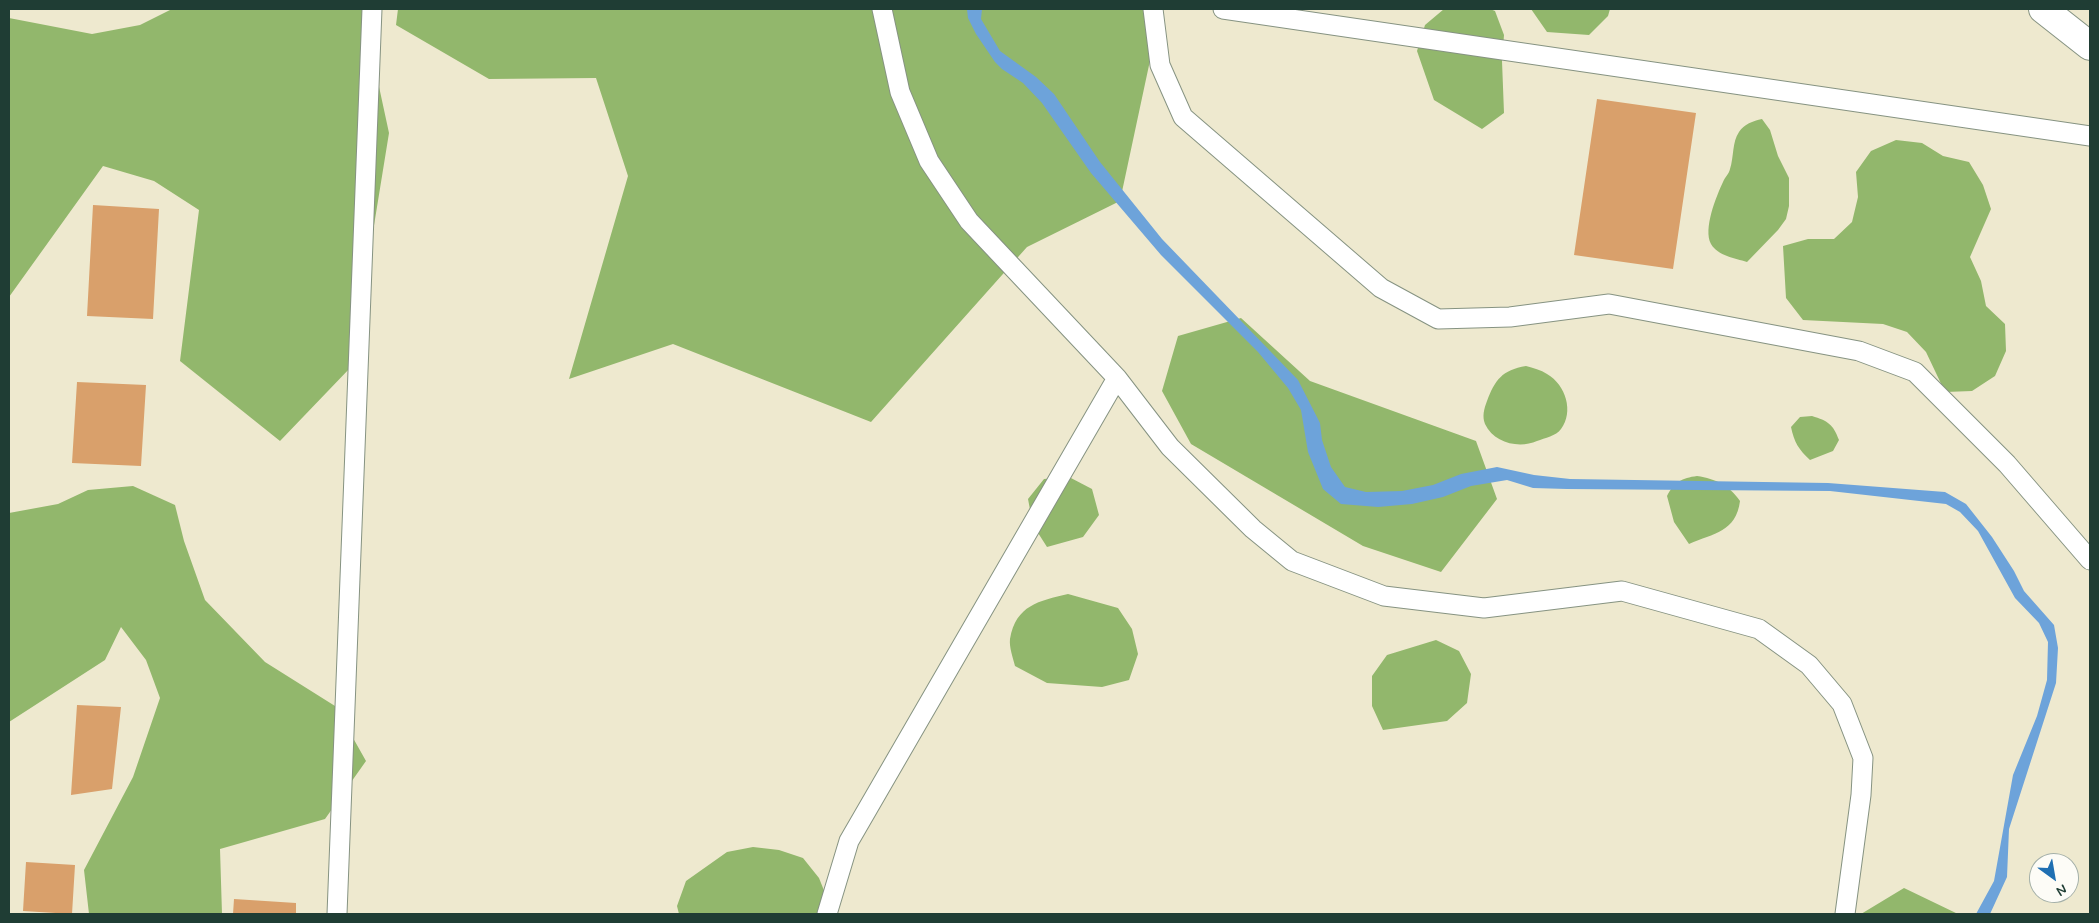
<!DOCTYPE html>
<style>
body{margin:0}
#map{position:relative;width:2099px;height:923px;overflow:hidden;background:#eee9cf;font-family:Mynerve,sans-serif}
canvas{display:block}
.frame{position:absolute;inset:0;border:10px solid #1f3d34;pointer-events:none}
.north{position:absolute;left:2029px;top:853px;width:50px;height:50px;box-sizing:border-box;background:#fdfcf7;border:1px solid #a4b0a9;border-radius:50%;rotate:148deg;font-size:14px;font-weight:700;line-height:20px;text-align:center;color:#1f3d34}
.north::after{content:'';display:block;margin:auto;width:18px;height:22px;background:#1f6fb2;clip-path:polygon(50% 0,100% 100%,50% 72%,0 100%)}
</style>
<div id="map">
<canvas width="2099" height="923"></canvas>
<div class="frame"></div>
<div class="north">N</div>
</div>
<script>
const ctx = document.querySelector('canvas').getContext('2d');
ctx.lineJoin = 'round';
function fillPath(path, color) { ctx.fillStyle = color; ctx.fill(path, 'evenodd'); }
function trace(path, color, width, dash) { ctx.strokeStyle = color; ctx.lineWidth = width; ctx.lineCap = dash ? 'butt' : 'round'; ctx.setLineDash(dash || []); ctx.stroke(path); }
fillPath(new Path2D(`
 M172 9H366L367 31 389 133 351 367 280 441 180 361 199 210 154 181 103 166 9 297V18L92 34 140 25Z
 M398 9H1161L1120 201 1027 247 871 422 673 344 569 379 628 176 596 78 489 79 396 25Z
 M1444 9H1490L1495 11 1504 35 1502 61 1504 113 1482 129 1434 100 1417 51 1425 25Z
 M1531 9H1610L1608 16 1589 35 1547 32Z
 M1762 119 1770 130 1778 156 1789 178V206L1786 219 1778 230 1747 262C1735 258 1718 256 1711 244 1703 229 1716 197 1723 182 1725 177 1729 174 1730 169 1734 157 1732 142 1739 132 1744 124 1753 121 1762 119Z
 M1896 140 1922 143 1943 156 1969 162 1983 185 1991 209 1970 257 1981 281 1986 306 2005 324 2006 351 1995 376 1972 391 1945 392 1926 352 1907 332 1883 324 1803 320 1786 298 1783 246 1808 239H1834L1852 222 1858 197 1856 172 1871 151Z
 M1241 318 1310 381 1476 441 1497 499 1441 572 1363 546 1191 444 1162 391 1178 336Z
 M1526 366C1533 368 1541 370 1547 374 1566 385 1574 412 1561 429 1556 436 1545 438 1537 441 1519 449 1494 443 1485 424 1482 416 1484 409 1487 401 1495 380 1502 370 1526 366Z
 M1812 416C1828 421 1833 424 1839 440L1833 451 1810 460C1799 450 1794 442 1791 427L1800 417Z
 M1697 476C1716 479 1729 485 1740 501 1736 532 1714 533 1689 544L1674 522 1667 496C1674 482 1682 478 1697 476Z
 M1069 477 1092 489 1099 515 1083 537 1047 547 1033 525 1028 499 1044 479Z
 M133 486 175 505 184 541 205 600 265 662 335 706 366 761 325 819 220 849 222 914H89L84 870 133 777 160 698 146 660 121 627 105 660 9 722V513L58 504 88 490Z
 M1068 594 1118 608 1132 629 1138 654 1129 680 1102 687 1047 683 1015 666C1013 658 1009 647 1010 639 1016 605 1039 601 1068 594Z
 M1436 640 1459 651 1471 674 1467 703 1447 721 1383 730 1372 706V676L1387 655Z
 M753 847 779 850 803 858 819 878 829 903 827 914H679L677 906 686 881 727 852Z
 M1904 888 1958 914H1861Z`), '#92b76c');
fillPath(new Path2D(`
 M967 9H982L981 19 1000 51 1036 77 1054 94 1100 162 1162 239 1298 380 1320 423 1322 440 1331 467 1345 487 1366 492 1402 491 1433 485 1461 474 1497 467 1534 475 1570 479 1828 483 1945 492 1966 504 1992 537 2014 571 2024 591 2054 625 2058 648 2056 683 2009 829 2007 877 1990 914H1976L1994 881 2013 775 2037 716 2047 680 2048 642 2039 623 2015 598 1978 531 1960 512 1946 504 1830 491 1567 489 1533 488 1507 480 1471 486 1443 497 1412 504 1378 507 1341 504 1323 489 1308 452 1301 410 1288 388 1258 352 1161 255 1091 173 1042 103 1023 83 1002 69 995 62 976 34 968 18Z`), '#6da3da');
fillPath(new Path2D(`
 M1597 99 1696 113 1673 269 1574 255Z
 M93 205 159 209 153 319 87 316Z
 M77 382 146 385 141 466 72 463Z
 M77 705 121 707 112 789 71 795Z
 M26 862 75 865 72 914 23 911Z
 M234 899 296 903V914H233Z`), '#d9a06b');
const service = new Path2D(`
 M882 9 900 92 929 161 969 221 1117 378 1170 447 1253 529 1292 561 1384 596 1484 608 1622 591 1759 629 1809 665 1842 704 1863 758 1861 795 1845 914
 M1153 9 1160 65 1183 117 1381 288 1438 319 1510 317 1609 304 1859 351 1915 372 2007 464 2090 560
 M1223 9 2090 136
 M337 914 372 9
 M827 914 849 841 1117 378`);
const minor = new Path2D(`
 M2043 9 2090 46`);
trace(service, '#869382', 21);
trace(minor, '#869382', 30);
trace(service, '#fff', 19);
trace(minor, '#fff', 28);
</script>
